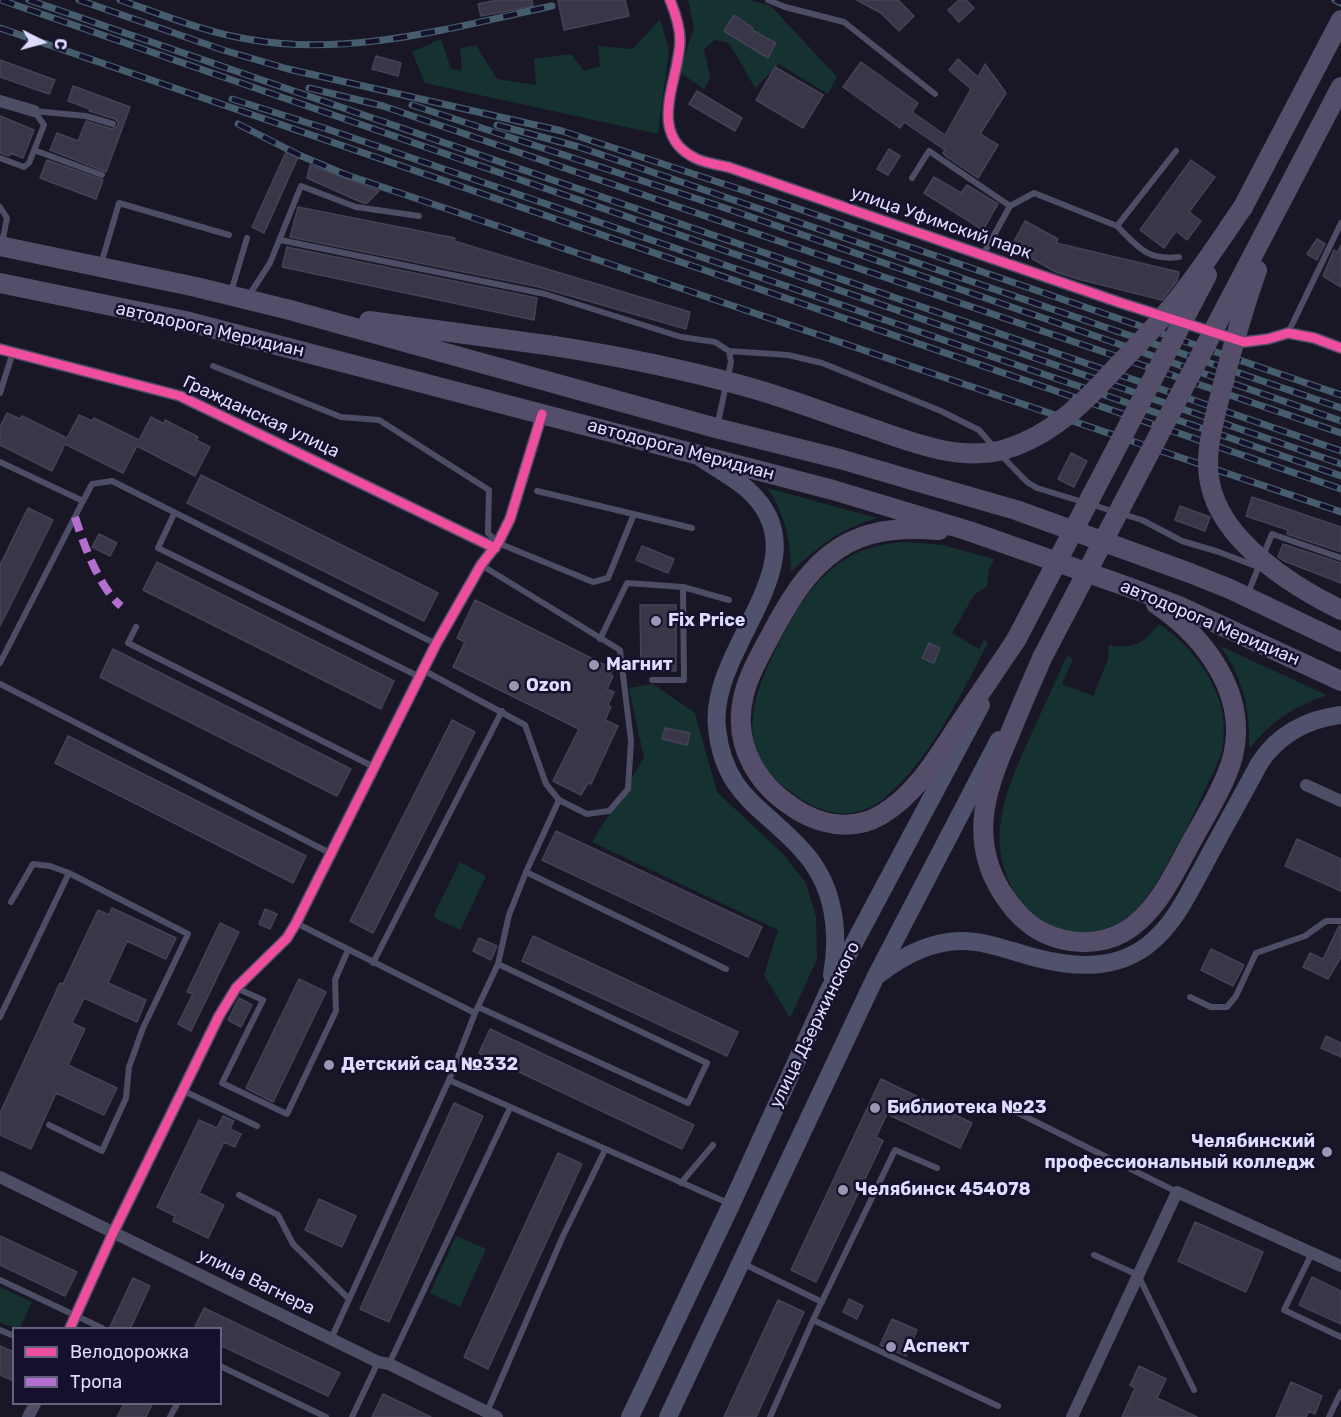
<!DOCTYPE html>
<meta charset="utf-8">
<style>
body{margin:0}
#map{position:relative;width:1341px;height:1417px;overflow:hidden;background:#191726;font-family:Rubik,sans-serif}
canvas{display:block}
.legend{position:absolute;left:12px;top:1327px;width:210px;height:78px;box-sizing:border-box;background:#15112c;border:2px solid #656280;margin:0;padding:8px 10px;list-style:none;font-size:18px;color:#dedcff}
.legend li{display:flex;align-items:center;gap:12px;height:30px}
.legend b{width:30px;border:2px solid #656280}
.north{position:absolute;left:12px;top:12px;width:60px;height:60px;-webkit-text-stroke:4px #15112c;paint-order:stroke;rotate:96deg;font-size:16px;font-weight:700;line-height:24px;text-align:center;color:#dedcff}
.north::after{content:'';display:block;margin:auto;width:21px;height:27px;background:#dedcff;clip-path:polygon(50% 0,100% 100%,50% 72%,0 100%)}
</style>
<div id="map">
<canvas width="1341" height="1417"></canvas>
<ul class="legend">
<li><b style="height:8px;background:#ef4d9e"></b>Велодорожка</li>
<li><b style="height:8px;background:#b36fd0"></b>Тропа</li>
</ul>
<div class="north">С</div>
</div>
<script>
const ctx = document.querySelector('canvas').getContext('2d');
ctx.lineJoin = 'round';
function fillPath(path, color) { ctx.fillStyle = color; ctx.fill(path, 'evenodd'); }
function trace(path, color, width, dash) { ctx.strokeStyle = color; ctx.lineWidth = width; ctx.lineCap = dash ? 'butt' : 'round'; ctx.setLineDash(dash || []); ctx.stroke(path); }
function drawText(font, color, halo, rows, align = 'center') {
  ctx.font = font + ' Rubik,sans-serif'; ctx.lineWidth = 5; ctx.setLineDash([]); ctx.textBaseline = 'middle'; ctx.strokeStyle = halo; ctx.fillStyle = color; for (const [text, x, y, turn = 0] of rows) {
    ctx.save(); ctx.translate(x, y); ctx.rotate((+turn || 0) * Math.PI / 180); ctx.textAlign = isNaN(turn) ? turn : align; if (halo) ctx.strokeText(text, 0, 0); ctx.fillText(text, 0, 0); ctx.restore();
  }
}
fillPath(new Path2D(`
 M688 0H749L771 6 837 77 828 94 779 64 755 88 729 43 715 40 704 49 710 79 704 89 679 72 694 28Z
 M660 19 669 50 658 134 425 83 412 52 441 39 451 69 462 70 460 48 476 45 497 79 536 85 534 59 571 54 584 71 600 66 598 46 633 49Z
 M767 488 877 518C842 528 817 547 791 572 791 541 785 513 767 488Z
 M907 542 942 545 994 559 989 570 987 586 974 595 952 633 979 649 984 640 988 643C959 697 931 760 882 800 863 815 839 817 818 808 806 803 796 796 787 789 735 750 751 700 775 651 805 591 834 545 907 542Z
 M1159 624C1198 650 1233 699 1222 750 1220 761 1213 772 1208 783 1198 805 1188 827 1176 848 1160 876 1144 910 1115 926 1093 937 1065 933 1045 922 1030 914 1019 901 1011 886 985 834 1009 783 1031 735 1043 708 1055 682 1067 656L1073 659 1062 684 1093 696 1108 659 1109 645C1135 649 1142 644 1159 624Z
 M1221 647H1222L1327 695C1294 707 1273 719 1251 747L1249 746C1250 709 1243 678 1221 647Z
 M653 684 695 713 717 792 782 853 806 883 816 917 817 959 790 1018 764 975 778 930 592 842 644 758 629 688Z
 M460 862 486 876 460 930 433 917Z
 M456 1236 486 1249 460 1307 430 1293Z
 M0 1287 32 1302 20 1328H15L0 1322Z`), '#153231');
const building = new Path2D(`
 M497 0H532L533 6 481 16 478 4Z
 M558 0H625L629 16 564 30Z
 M857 0H898L914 16 899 31 881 13Z
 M959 0H966L974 8 959 22 948 10Z
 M734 15 753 28 752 30 776 43 768 58 724 31Z
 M376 56 401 63 398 76 372 69Z
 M958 59 978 77 985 64 1006 93 980 134 998 145 978 178 947 157 943 153 945 150 904 122 900 128 843 87 861 62 918 103 912 112 945 135 971 89 949 70Z
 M0 60 55 80 49 94 0 77Z
 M775 67 823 95 803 128 756 100Z
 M73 86 130 107 106 172 50 150 57 133 78 141 86 121 112 129 118 126V122L115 119 89 111 90 109 68 101Z
 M697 91 742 118 735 131 689 104Z
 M0 116 34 130 23 158 10 153 9 156 0 153Z
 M889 149 900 156 888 175 877 169Z
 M286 152 298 157 264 233 252 227Z
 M47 160 103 180 96 199 40 178Z
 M1191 160 1215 177 1189 212 1201 221 1187 240 1176 231 1164 248 1140 230Z
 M310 165 379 191 367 203H363L307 178Z
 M934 177 961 193 967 185 998 204 983 230 924 193Z
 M298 207 455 238 454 241 690 312 686 329 539 287 290 237Z
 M1025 221 1058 239 1056 243 1179 272 1177 281 1162 300 1078 279 1056 272 1011 247Z
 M1317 239 1325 244 1317 260 1307 254Z
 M1341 245V287L1323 276 1334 250 1337 252Z
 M287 247 537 298 534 320 282 267Z
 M7 413 20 419 22 416 67 438 79 415 92 421 94 418 139 440 151 417 164 424 165 420 198 437 196 440 210 447 195 476 137 446 123 473 65 444 52 471 0 445V427Z
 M1071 453 1087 461 1074 487 1058 479Z
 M201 475 438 593 424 621 187 503Z
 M1252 497 1341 527V552L1287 534 1288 530 1246 516Z
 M1180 506 1210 517 1205 531 1175 520Z
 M28 508 53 520 0 626V565Z
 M99 534 117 543 110 556 92 547Z
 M1283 544 1341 563V583L1284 561 1278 557Z
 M642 546 674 559 668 573 636 560Z
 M157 562 394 681 381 709 143 590Z
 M475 600 613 669 610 675 613 676 607 689 614 692 608 705 611 707 605 720 618 726 591 784 588 783 581 795 553 781 579 729 453 667 465 642 457 638Z
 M640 605H676V671H641Z
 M929 643 940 648 934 663 922 658Z
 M113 649 351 769 337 796 100 677Z
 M452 720 475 732 373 933 350 921Z
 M665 728 690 733 687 745 662 739Z
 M68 736 306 856 293 883 55 763Z
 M556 831 762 927 748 957 542 860Z
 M1297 839 1341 859V891L1285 866Z
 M112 908 176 938 166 959 127 941 108 983 146 1000 137 1022 84 998 72 1023 85 1029 68 1065 117 1088 104 1115 56 1093 31 1149 0 1135V1113L60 983 63 984 98 910 109 915Z
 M265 909 277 914 270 929 259 924Z
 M220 923 239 932 191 1031 178 1024 193 994 187 992Z
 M1339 926H1341V957L1328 979 1303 967 1310 953 1323 959Z
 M533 936 738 1032 727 1056 522 961Z
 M479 938 497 946 491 960 473 951Z
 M1211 949 1244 965 1233 986 1201 970Z
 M299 979 326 992 273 1102 246 1088Z
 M239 998 252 1005 241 1027 228 1020Z
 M490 1029 694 1125 682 1149 479 1053Z
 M1326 1036 1341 1043V1057L1321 1048Z
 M881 1079 972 1123 960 1148 887 1114 876 1137 883 1141 816 1282 791 1270Z
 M454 1103 483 1116 389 1322 360 1309Z
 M223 1116 234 1121 230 1129 241 1134 235 1147 224 1142 199 1193 224 1205 208 1238 173 1221 175 1216 157 1207 199 1120 217 1128Z
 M558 1153 582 1164 488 1369 464 1357Z
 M319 1199 356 1216 342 1247 305 1230Z
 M1195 1222 1263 1252 1246 1292 1178 1261Z
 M0 1236 77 1272 65 1296 0 1265Z
 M1312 1277 1341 1291V1324L1299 1305Z
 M133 1278 150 1286 130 1329H109Z
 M849 1299 863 1306 857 1319 843 1312Z
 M778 1300 804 1312 778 1369 756 1417H724Z
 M204 1308 340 1373 328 1396 220 1345V1329H194Z
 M892 1319 917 1330 906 1356 880 1345Z
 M0 1346 14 1352V1381L0 1375Z
 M1139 1366 1166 1379 1157 1398 1197 1417H1122L1135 1388 1130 1385Z
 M1291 1382 1322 1396 1315 1414 1309 1411 1306 1417H1276Z
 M383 1394 431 1417H372Z
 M124 1404H152L146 1417H117Z`);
fillPath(building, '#383647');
trace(building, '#454258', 1.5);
trace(new Path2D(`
 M768 0 785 7 844 22 935 94
 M34 111 86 116 113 124
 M34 150 102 175
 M0 158 24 167 29 163 44 125 34 111
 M912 178 929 151 1010 206
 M0 207 7 218 2 243
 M1117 226C1138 247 1147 261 1179 257
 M280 240 545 294 681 337 715 342 729 351 731 362 717 427
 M983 255 1010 206 1034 193 1117 226 1176 151
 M101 264 119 203 229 235
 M231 292 247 238
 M248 297 270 263 301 186 356 207 419 216
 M1288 333 1341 223
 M729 351 788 355 822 363 941 411 979 430 994 447
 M213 366 341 417 379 420 489 490 488 533 498 543 593 582 608 578 634 514
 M0 393 13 352
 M1001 455 1027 482 1037 488 1142 520 1182 541 1219 552 1258 567
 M0 462 83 501 92 484 112 481 436 644
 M537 491 692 528
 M174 514 158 548 420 677
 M481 565 620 650 631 741 628 789 609 811 587 814 559 800
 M683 587 729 600
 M1248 593 1272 534 1341 558
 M136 627 128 643 374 767
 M600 639 627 583 683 587 684 680H652
 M0 663 83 501
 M0 684 330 853
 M526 872 726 969
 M11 902 33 864 50 866 69 873
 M296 923 475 1013
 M373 963 502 711
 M236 988 263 1000 222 1083 287 1114 336 1011 335 980 348 950
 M1190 997 1211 1007H1227L1236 996 1256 953 1305 936 1326 921H1341
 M478 1007 688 1103 707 1063 498 964
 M0 1017 69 873 188 934 143 1028 129 1067 126 1098 102 1151 49 1125
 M449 1080 728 1203
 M182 1090 257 1126
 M1006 1107 1177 1192
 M681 1183 713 1145
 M239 1195 278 1215 293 1244 349 1299
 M1312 1253 1284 1310 1341 1337
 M1094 1255 1138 1275 1194 1390
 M744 1264 822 1302
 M0 1280 102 1328
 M813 1320 998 1406
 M0 1330 14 1336
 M331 1339 449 1080 475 1013 498 964 509 915 526 872 559 800 546 784 525 725 423 670
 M389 1364 510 1108
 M220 1366 326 1417
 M487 1412 563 1236 605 1150
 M170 1417 177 1404
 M352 1417 378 1362
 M770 1417 813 1320 895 1150 937 1168
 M1329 1417 1341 1392`), '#4d4d66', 6);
trace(new Path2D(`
 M670 0C675 12 680 28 680 41 679 81 645 135 697 159 706 163 718 165 728 167L1121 303 1244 342 1268 339 1288 333 1314 338 1341 348
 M0 101 34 111
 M0 349 180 396 495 548
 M1306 785 1341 801
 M0 1177 378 1362 389 1364 497 1417
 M70 1328 113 1233 219 1016 236 988 287 938 296 923 436 644 481 565 498 543 510 519 542 414
 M28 1417 35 1404
 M1072 1417 1177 1192 1341 1266`), '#4d4d66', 12);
trace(new Path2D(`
 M701 458C716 468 733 477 747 489 827 560 708 645 717 728 724 796 763 806 803 851 834 885 840 931 832 975
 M878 975C901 957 931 941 962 941 987 941 1013 952 1037 958 1080 969 1124 970 1157 937 1178 917 1190 890 1204 865 1222 831 1241 798 1259 764 1277 735 1307 719 1341 715
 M630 1417 731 1205 829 990 981 705
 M668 1417 875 978 999 740`), '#50516c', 18);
trace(new Path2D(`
 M1243 207 1341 20
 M0 246 196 287 290 310 716 428 840 459 922 483 1016 510 1190 573 1230 589 1341 642
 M0 283 185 321 833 490 969 531 1131 588 1179 606 1341 681
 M369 321 554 346
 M939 530C909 528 878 528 850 542 814 560 793 594 774 629 763 650 750 671 744 694 731 747 759 789 804 814 829 827 857 829 881 815 917 794 938 756 960 723 979 695 997 668 1016 640
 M1043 656C1032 681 1021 706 1011 731 988 785 967 835 1001 891 1012 908 1024 923 1042 932 1068 945 1099 946 1124 932 1155 914 1173 876 1189 846 1203 820 1226 784 1233 756 1248 694 1205 637 1156 604`), '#554e6a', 20);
const rail = new Path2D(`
 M1 0 1341 464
 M29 0 1341 451
 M79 0 223 50 288 69 562 131 776 201 1341 395
 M120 0C161 14 204 32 247 39 349 58 453 27 552 6
 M1335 0 1341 3
 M0 28 1341 489
 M309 88 383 106 1341 433
 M232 99 327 129 1341 476
 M412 105 725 208 1341 421
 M238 124 299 155 344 174 1341 512
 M497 125 579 147 1341 408`);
trace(rail, '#465d6d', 7);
trace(rail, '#15112c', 4.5, [14]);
trace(new Path2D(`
 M1257 270C1244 307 1233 345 1223 384 1216 415 1203 451 1210 483 1221 541 1292 586 1341 610
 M554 346C618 356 682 369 744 386 785 397 825 413 865 426 908 441 960 463 1006 449 1053 435 1088 399 1120 363 1138 345 1156 326 1172 306 1198 275 1220 240 1243 207
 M1016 640 1207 275
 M1043 656 1341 87`), '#554e6a', 20);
trace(new Path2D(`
 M75 517C83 543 100 589 121 606`), '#b36fd0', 8, [15, 8]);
trace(new Path2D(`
 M670 0C675 12 680 28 680 41 679 81 645 135 697 159 706 163 718 165 728 167L1121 303 1244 342 1268 339 1288 333 1314 338 1341 348
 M0 349 180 396 495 548
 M70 1328 113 1233 219 1016 236 988 287 938 296 923 436 644 481 565 498 543 510 519 542 414`), '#ef4d9e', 9);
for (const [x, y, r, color] of [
 [656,621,6,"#9997b3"],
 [594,665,6,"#9997b3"],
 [514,686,6,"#9997b3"],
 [329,1065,6,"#9997b3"],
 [875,1108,6,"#9997b3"],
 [1327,1152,6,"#9997b3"],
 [843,1190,6,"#9997b3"],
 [891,1347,6,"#9997b3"]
]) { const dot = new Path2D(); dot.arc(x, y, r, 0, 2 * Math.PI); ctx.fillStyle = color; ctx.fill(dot); trace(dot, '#15112c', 2); }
drawText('18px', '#dedcff', '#15112c', [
 ["улица Уфимский парк",941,223,19],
 ["автодорога Меридиан",210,330,13],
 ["Гражданская улица",261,417,25],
 ["автодорога Меридиан",681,450,15],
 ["автодорога Меридиан",1210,623,23],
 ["улица Дзержинского",815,1025,-64],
 ["улица Вагнера",256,1282,26]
]);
drawText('bold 18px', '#dedcff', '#15112c', [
 ["Fix Price",668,621],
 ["Магнит",606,665],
 ["Ozon",526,686],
 ["Детский cад №332",341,1065],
 ["Библиотека №23",887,1108],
 ["Челябинский",1315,1142,"right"],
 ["профессиональный колледж",1315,1163,"right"],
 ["Челябинск 454078",855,1190],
 ["Аспект",903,1347]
], 'left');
</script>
